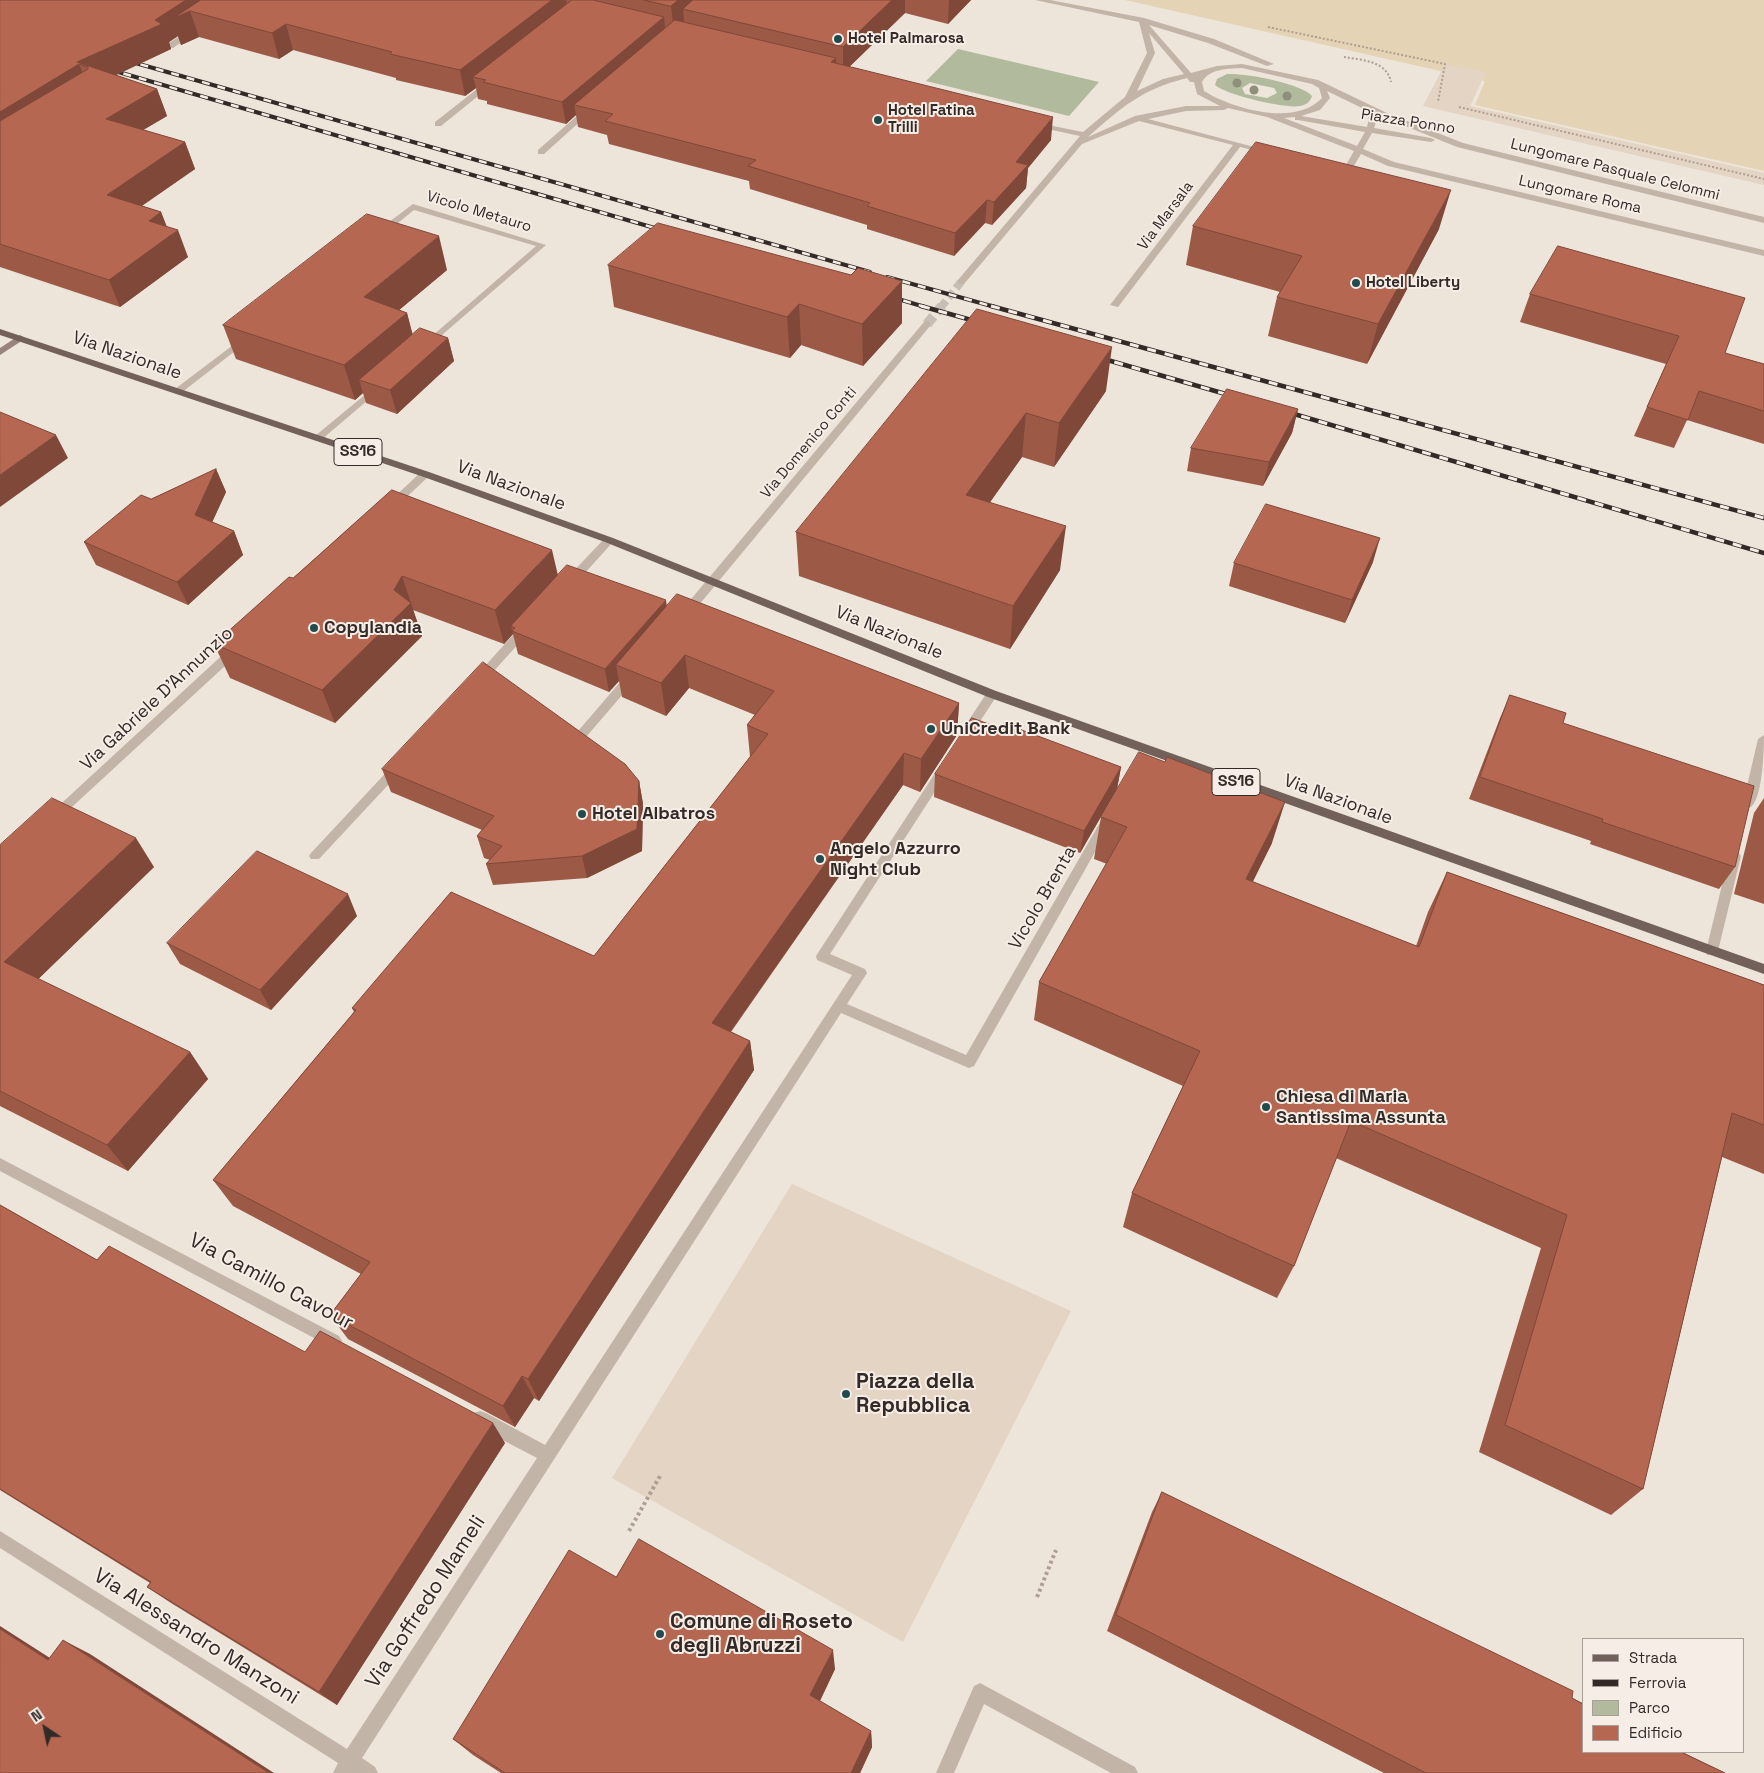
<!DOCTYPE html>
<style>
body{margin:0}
#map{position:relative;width:1764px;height:1773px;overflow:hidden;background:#ede4da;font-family:"Space Grotesk",sans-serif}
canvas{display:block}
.legend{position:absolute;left:1582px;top:1638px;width:162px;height:115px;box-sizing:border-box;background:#f6eee6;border:1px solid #a7a09a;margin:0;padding:6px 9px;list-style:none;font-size:15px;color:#312a27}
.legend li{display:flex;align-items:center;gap:10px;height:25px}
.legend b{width:25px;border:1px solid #a7a09a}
.north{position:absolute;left:20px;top:1703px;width:50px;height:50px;-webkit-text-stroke:4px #f6eee6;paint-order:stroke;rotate:326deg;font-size:14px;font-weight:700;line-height:20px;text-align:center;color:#312a27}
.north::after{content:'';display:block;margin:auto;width:18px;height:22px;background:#312a27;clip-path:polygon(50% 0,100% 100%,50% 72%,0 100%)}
</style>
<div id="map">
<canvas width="1764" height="1773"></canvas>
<ul class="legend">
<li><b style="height:6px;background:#71615a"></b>Strada</li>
<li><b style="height:6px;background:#312a27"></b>Ferrovia</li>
<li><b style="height:14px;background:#b1ba9c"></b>Parco</li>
<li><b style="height:14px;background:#b56751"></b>Edificio</li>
</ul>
<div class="north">N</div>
</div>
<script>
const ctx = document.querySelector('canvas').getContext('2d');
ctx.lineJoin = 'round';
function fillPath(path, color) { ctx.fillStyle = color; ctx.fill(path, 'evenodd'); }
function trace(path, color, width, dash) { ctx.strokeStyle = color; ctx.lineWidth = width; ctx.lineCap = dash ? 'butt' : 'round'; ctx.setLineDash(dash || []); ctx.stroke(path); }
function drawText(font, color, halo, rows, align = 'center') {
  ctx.font = font + ' "Space Grotesk",sans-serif'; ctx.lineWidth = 4; ctx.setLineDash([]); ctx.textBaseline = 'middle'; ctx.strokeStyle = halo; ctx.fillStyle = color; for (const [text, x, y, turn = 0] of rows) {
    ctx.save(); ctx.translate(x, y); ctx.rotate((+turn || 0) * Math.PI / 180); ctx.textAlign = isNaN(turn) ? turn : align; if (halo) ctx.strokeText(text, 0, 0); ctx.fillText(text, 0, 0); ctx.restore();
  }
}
fillPath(new Path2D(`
 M958 49 1099 82 1069 116 926 81Z
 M1227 74C1245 73 1301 83 1312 96 1310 102 1306 105 1300 106 1286 109 1226 95 1215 85L1217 79ZM1250 83 1274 88 1277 93 1267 98 1245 94 1242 88Z`), '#b1ba9c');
fillPath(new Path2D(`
 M1125 0H1764V171L1475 105 1485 81Z`), '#e5d3b5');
fillPath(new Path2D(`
 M1445 64 1486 72 1470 106 1764 173V185L1423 106Z
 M792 1184 1071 1311 903 1642 612 1478Z`), '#e3d4c3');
trace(new Path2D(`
 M941 307 961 282`), '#c7bfb6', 8, [8, 4]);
trace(new Path2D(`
 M927 324 942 306`), '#c7bfb6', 10, [10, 5]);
trace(new Path2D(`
 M1268 27 1445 64 1438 102
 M1344 57C1362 60 1387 61 1391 82
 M1459 107 1764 179`), '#af9e92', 2, [2, 2]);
trace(new Path2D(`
 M629 1531 660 1476
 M1037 1597 1056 1550`), '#af9e92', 4, [3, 3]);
fillPath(new Path2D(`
 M1035 0H1050L1144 18 1214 39 1274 64 1267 66 1208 43 1149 25 1191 73 1217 66 1242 64 1318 80 1387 113 1463 143 1764 217V223L1457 147 1373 113 1377 119 1374 128 1431 138 1435 140 1431 142 1372 133 1363 149 1394 162 1764 250V256L1388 166 1361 154 1352 169 1344 171H1331V167L1346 165 1354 151 1267 117 1228 108 1224 110 1186 111 1148 119 1273 152 1269 154 1240 147 1118 307 1110 305 1233 145 1139 121 1082 144 964 284H958V280L1080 136 1033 126V122L1083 132 1125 97 1147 53 1139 22ZM1149 33 1184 74 1163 79 1137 91 1155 53ZM1242 68 1312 84 1319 88 1322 98C1295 127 1233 109 1204 91L1202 82C1210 68 1228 69 1242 68ZM1187 78 1190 82H1194L1197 94 1220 106H1186L1135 116 1088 137C1122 107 1142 89 1187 78ZM1327 91 1362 108 1369 119 1367 127 1301 116 1320 110 1330 98ZM1295 117V120H1298L1365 132 1357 146 1284 118Z
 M191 29 198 31 173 48H167V44Z
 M486 82 493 84 441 126H435V122Z
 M587 107 594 109 544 154H538V150Z
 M413 204 546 245 427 348 422 345 424 343 536 246 414 210 383 235H377V231Z
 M927 321 930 322V326L689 617H681L680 614 681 611 924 322Z
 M245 336 248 337V341L181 393H175V389Z
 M378 384 383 387 381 389 321 440H315V436Z
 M425 471 430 474 429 476 396 507H388V503L421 472Z
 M609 537 614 540 613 542 574 585H566L565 582 566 579 605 538Z
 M525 625 529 626 530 629 529 632 484 682H476L474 679 476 676 521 626Z
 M234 647 238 648 240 651 238 654 60 818H52L50 815 52 812 230 648Z
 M631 673 637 677 635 680 581 743H573L571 740 573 737 627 674Z
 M992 690 998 694 996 697 971 735H963L961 732 963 729 988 691Z
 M1764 735C1764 748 1763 803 1749 808L1743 803 1758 739Z
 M398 763 404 767 402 770 319 859H311L309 856 311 853 394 764Z
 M943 766 949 770 947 773 830 954 865 969 867 973 847 1004 966 1055 1102 819 1106 817 1112 822 974 1066 969 1068 964 1066 841 1013 362 1758 375 1767 378 1773H333L338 1763 0 1548V1531L347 1749 537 1458 474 1425 472 1419 474 1413 480 1411 486 1413 545 1445 852 975 817 960 816 956 939 767Z
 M1735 851 1739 853 1741 856 1718 951 1717 955H1707L1706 951 1729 856 1731 853Z
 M0 1158 339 1336 342 1341 339 1346 334 1348 329 1346 0 1171Z
 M980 1683 1135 1767 1138 1773H1111L984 1704 954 1773H936L974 1686Z`), '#c3b4a8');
fillPath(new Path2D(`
 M20 335 25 338 23 340 0 355V348Z`), '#97847a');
fillPath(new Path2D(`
 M0 329 429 472 613 538 996 691 1764 964V974L988 697 605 542 421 476 0 335Z`), '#71615a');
const railFar1 = new Path2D(`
 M125 60 870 272
 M108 69 665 231
 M887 277 995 307
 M888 296 925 307`);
const rail = new Path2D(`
 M921 306 982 323
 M991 306 1764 518
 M1097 357 1236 397
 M1284 411 1764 553`);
trace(railFar1, '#312a27', 4);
trace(rail, '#312a27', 4.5);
trace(railFar1, '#f6eee6', 2.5, [8]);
trace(rail, '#f6eee6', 3, [9]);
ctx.fillStyle = '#8f907b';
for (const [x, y] of [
 [1237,83],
 [1254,90],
 [1287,96]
]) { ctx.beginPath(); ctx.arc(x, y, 4.5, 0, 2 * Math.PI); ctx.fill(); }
fillPath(new Path2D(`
 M0 0H971L948 24 905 13 849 67 1051 140 1028 168 1026 188 992 225 985 223 954 256 867 229V225L750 189 749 181 609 144 607 135 578 127 576 115 566 124 487 104V101L478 99 476 88 465 96 396 80V78L293 50 279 59 199 37 181 45 178 36 169 42 171 49 116 75 157 89 167 116 143 130 185 142 195 169 142 206 161 212 167 227 188 257 120 307 0 267Z
 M1193 226 1439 229 1367 364 1268 336 1277 297 1280 292 1186 265Z
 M1558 246 1725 353 1764 364V444L1687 420 1674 448 1634 436 1666 364 1520 322 1530 294Z
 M608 265 851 275 902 281V323L863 366 801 345 790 358 614 307Z
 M447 270 399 310 407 313 412 334 448 338 454 361 397 414 366 403 363 393 355 400 236 359 223 325Z
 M977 309 1106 391 1054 467 1022 457 990 502 1060 570 1010 649 799 576 796 532Z
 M1298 409 1292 433 1263 486 1187 471 1191 448Z
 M216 469 226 492 212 522 234 531 243 555 188 605 96 565 84 542 151 499Z
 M392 490 558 576 667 607 959 703 957 735 920 792 903 785 731 1032 750 1041 754 1070 539 1401 534 1398 515 1427 348 1339 330 1315 361 1274 233 1206 213 1180 354 1012 352 1008 594 956 750 757 747 725 755 715 689 688 666 716 622 697 619 681 609 692 518 654 513 634 504 644 413 610 422 636 335 723 230 678 214 644 293 578Z
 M1373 562 1345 623 1229 586 1234 563Z
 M1510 695 1563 723 1735 867 1719 889 1590 844 1591 841 1469 799 1500 718Z
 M1000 728 1121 767 1117 789 1080 853 934 797 935 774Z
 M382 769 639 781 643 804 642 851 587 878 493 885 486 864 490 860 484 858 477 836 482 830 391 792Z
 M1764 798V904L1734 894 1754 813Z
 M1101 817 1272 843 1252 882 1416 946 1428 912 1447 872 1764 985V1174L1722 1157 1643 1489 1611 1515 1479 1452 1541 1248 1336 1158 1294 1266 1277 1298 1123 1227 1132 1193 1183 1086 1034 1020 1039 982 1107 864 1094 859Z
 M0 845 154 867 38 979 190 1052 208 1079 128 1171 0 1106Z
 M357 916 271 1010 180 964 167 943Z
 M0 1205 97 1260 305 1352 505 1443 337 1705 171 1603 147 1587 150 1583 0 1490Z
 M1162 1492 1572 1698 1725 1773H1384L1107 1631 1152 1512Z
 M616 1577 835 1669 820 1701 871 1731 872 1747 860 1773H501L473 1755 453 1739Z`), '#9c5946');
fillPath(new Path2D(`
 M186 0H234L190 11 199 37 181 45 178 36 169 42 171 49 95 85 88 67 79 64 89 90 0 146V112L77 62 155 20Z
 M552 0H566L569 16 473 77 476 88 465 96 460 70Z
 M678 0H712L683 9 684 23 674 32 671 6Z
 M892 0H905V13L843 73V47Z
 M949 0H971L948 24Z
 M664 17 666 39 574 105 576 115 566 124 562 102Z
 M286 24 293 50 279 59 272 33Z
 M836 58V80L831 62Z
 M157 89 167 116 116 146 106 119Z
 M1053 117 1051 140 1028 168 1026 188 992 225 994 202 1016 162Z
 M185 142 195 169 118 222 107 195Z
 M1451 190 1439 229 1367 364 1378 324Z
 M987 200 985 223 954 256 955 233Z
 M161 212 170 236 178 230 188 257 120 307 109 280 149 221Z
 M439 236 447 270 374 331 364 297Z
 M902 281V323L863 366 862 324Z
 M799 304 801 345 790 358 787 317Z
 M407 313 416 347 359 380 363 393 355 400 344 365Z
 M448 338 454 361 397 414 390 390Z
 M1112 347 1106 391 1054 467 1059 423Z
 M1298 409 1292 433 1263 486 1269 462Z
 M1026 413 1022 457 964 539 966 495Z
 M56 435 68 458 0 507V475Z
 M216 469 226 492 205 538 195 515Z
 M1066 526 1060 570 1010 649 1013 606Z
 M234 531 243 555 188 605 177 582Z
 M1380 538 1373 562 1345 623 1352 600Z
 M552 550 560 584 515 628 511 626 513 634 504 644 495 610Z
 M402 576 422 636 335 723 322 690 394 590Z
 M666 600 669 623 616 665 619 681 609 692 605 669Z
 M685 655 689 688 666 716 661 683Z
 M959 703 957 735 920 792 921 759Z
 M904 753 903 785 716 1052 712 1023Z
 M1121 767 1117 789 1080 853 1084 831Z
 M639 781 643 804 642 851 587 878 582 856Z
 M1285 802 1272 843 1234 920 1246 879Z
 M136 838 154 867 26 991 4 962Z
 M348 894 357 916 271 1010 260 990Z
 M750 1041 754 1070 539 1401 528 1379Z
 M190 1052 208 1079 128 1171 107 1145Z
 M522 1376 534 1398 515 1427 503 1406Z
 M493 1423 505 1443 337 1705 319 1692Z
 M0 1626 75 1674 48 1660 0 1629Z
 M63 1640 90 1654 274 1773H269Z
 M833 1650 835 1669 814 1713 810 1695Z
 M871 1731 872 1747 860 1773H851Z`), '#7f4839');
const building = new Path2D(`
 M0 0H186L155 20 162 24 77 62 157 89 106 119 185 142 107 195 161 212 149 221 178 230 109 280 0 244V121L88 69V67L79 64 0 112Z
 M201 0H552L460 70 390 54 392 52 286 24 272 33 190 11 172 19Z
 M572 0H593L664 17 562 102 483 82 486 80 473 77Z
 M644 0H678L671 6Z
 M693 0H892L843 47 683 9Z
 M675 20 836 58 831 62 1053 117 1016 162 1028 165 994 202 987 200 955 233 867 206 870 203 748 166 756 160 605 121 613 114 574 105Z
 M1256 142 1451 190 1378 324 1277 297 1302 256 1193 226Z
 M367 214 439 236 364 297 407 313 344 365 223 325Z
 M658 223 851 275 858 268 902 281 862 324 799 304 787 317 608 265Z
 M1558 246 1745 298 1725 353 1764 364V411L1699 391 1688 420 1647 407 1679 336 1530 294Z
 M977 309 1112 347 1059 423 1026 413 966 495 1066 526 1013 606 796 532Z
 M420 328 448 338 390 390 359 380Z
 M1227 389 1298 409 1269 462 1191 448Z
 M0 412 56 435 0 475Z
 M216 469 195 515 234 531 177 582 84 542 141 495 151 499Z
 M392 490 552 550 495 610 402 576 394 590 411 603 322 690 214 644 289 577 293 578Z
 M1266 504 1380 538 1352 600 1234 563Z
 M567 565 666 600 605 669 512 631 515 628 511 626Z
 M677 594 959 703 921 759 904 753 712 1023 750 1041 528 1379 522 1376 503 1406 330 1315 370 1262 213 1180 356 1010 352 1008 451 892 594 956 768 734 747 725 774 691 685 655 661 683 616 665Z
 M483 662 625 764 639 781 637 829 582 856 486 864 502 846 477 836 494 816 382 769Z
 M1510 695 1566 713 1563 723 1754 786 1735 867 1602 822 1603 819 1480 777Z
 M972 718 1000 728 1003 723 1121 767 1084 831 935 774Z
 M1139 752 1165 762 1167 757 1285 802 1246 879 1419 947 1447 872 1764 985V1125L1732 1113 1643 1489 1505 1425 1567 1215 1351 1121 1294 1266 1132 1193 1200 1051 1039 982 1127 827 1101 817Z
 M52 798 136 838 4 962 190 1052 107 1145 0 1091V845Z
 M257 851 348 894 260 990 167 943Z
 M0 1205 97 1260 109 1246 305 1352 320 1331 493 1423 319 1692 147 1587 151 1582 0 1489Z
 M1162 1492 1573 1691 1572 1698 1583 1704V1752H1681L1725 1773H1426L1116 1615Z
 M639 1539 833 1650 810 1695 871 1731 851 1773H505L453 1739 569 1550 616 1577Z
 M0 1629 48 1660 63 1640 269 1773H0Z`);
fillPath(building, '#b56751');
trace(building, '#7f4839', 1);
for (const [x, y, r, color] of [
 [838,39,5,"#224b4d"],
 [878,120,5,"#224b4d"],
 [1356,283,5,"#224b4d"],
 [314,628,5,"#224b4d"],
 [931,729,5,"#224b4d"],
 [582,814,5,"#224b4d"],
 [820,859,5,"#224b4d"],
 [1266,1107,5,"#224b4d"],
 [846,1394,5,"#224b4d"],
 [660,1634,5,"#224b4d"]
]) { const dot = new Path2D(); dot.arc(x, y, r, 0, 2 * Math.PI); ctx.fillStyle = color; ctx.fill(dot); trace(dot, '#f6eee6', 2); }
drawText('bold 15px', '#312a27', '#f6eee6', [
 ["Hotel Palmarosa",848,39],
 ["Hotel Fatina",888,111],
 ["Trilli",888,128],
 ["Hotel Liberty",1366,283]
], 'left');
drawText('15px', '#312a27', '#f6eee6', [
 ["Piazza Ponno",1408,122,9],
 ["Lungomare Pasquale Celommi",1615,170,14],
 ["Lungomare Roma",1580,195,13],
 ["Vicolo Metauro",479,212,17],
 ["Via Marsala",1166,216,-53],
 ["Via Domenico Conti",809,443,-50]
]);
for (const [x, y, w] of [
 [358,452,48],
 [1236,782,48]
]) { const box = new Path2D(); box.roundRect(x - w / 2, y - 13.5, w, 27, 4); ctx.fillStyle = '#f6eee6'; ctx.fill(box); trace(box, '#312a27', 1); }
drawText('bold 16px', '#312a27', null, [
 ["SS16",358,452],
 ["SS16",1236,782]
]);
drawText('18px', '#312a27', '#f6eee6', [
 ["Via Nazionale",127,356,19],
 ["Via Nazionale",511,486,20],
 ["Via Nazionale",889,633,22],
 ["Via Gabriele D'Annunzio",157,699,-43],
 ["Via Nazionale",1338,800,20],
 ["Vicolo Brenta",1043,898,-60]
]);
drawText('bold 18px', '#312a27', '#f6eee6', [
 ["Copylandia",324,628],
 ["UniCredit Bank",941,729],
 ["Hotel Albatros",592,814],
 ["Angelo Azzurro",830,849],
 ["Night Club",830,870],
 ["Chiesa di Maria",1276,1097],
 ["Santissima Assunta",1276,1118]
], 'left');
drawText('21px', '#312a27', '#f6eee6', [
 ["Via Camillo Cavour",271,1282,28],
 ["Via Goffredo Mameli",426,1602,-57],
 ["Via Alessandro Manzoni",196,1637,32]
]);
drawText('bold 21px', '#312a27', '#f6eee6', [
 ["Piazza della",856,1382],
 ["Repubblica",856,1406],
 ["Comune di Roseto",670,1622],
 ["degli Abruzzi",670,1646]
], 'left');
</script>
